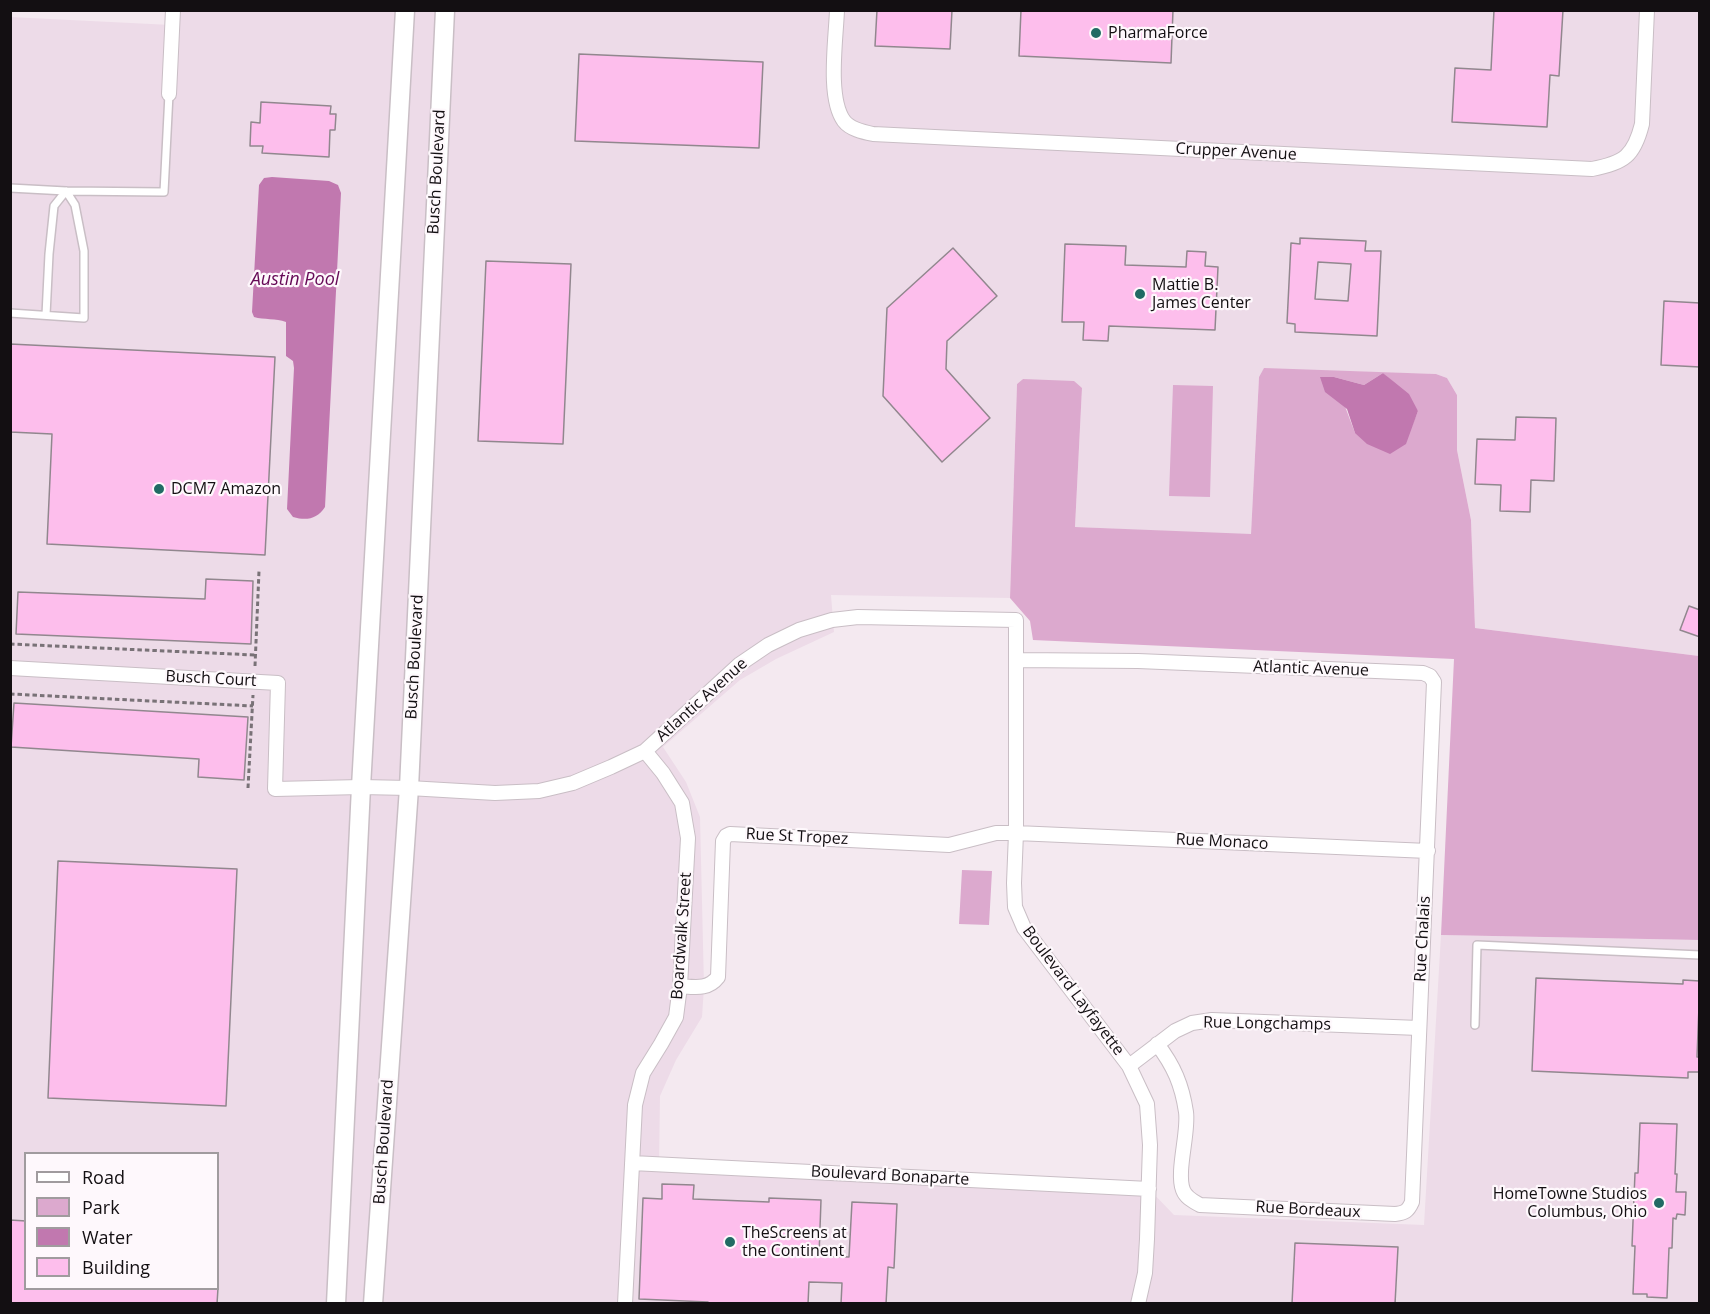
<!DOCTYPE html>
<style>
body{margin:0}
#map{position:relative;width:1710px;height:1314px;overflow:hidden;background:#f4e9f0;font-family:"Open Sans",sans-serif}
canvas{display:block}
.frame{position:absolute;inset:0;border:12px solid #130f12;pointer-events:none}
.legend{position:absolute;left:24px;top:1152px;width:195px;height:138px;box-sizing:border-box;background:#fef8fc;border:2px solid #a09b9e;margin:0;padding:8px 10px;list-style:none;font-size:18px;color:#130f12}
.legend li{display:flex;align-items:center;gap:12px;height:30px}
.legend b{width:30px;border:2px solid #a09b9e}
</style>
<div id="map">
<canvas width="1710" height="1314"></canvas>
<div class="frame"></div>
<ul class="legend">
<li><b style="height:8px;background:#fff"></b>Road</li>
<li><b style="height:16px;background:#dca9ce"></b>Park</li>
<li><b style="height:16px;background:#c178af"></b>Water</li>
<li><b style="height:16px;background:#fdbeec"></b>Building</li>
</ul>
</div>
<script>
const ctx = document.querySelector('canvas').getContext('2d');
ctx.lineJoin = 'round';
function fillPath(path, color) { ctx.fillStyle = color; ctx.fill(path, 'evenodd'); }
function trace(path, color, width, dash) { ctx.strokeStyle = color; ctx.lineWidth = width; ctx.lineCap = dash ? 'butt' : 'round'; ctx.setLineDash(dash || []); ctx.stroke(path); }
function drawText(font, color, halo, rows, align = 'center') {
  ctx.font = font + ' "Open Sans",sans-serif'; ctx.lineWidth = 4.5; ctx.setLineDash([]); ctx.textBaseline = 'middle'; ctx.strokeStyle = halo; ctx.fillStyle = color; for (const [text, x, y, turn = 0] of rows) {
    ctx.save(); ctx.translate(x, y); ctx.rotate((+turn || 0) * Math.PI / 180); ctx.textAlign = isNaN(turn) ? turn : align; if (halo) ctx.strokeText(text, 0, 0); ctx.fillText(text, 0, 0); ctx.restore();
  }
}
fillPath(new Path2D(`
 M173 10 1699 11V656L1475 628 1471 520 1457 450V395L1447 378 1436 374 1264 369 1259 377 1251 535 1075 527 1082 388 1023 379 1017 384 1010 598 831 595 834 632 776 659 740 680 663 747 686 782 700 817 704 987 702 1017 676 1060 660 1096 659 1164 1149 1189 1174 1215 1424 1225 1441 935 1699 940V1303H11L10 17 171 25ZM26 1154H218V1288H26Z`), '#eddbe8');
fillPath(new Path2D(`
 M1264 368 1436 374 1447 378 1457 395V450L1471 520 1475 628 1699 656V940L1441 935 1454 659 1033 640 1030 621 1010 598 1017 384 1023 379 1074 381 1082 388 1075 527 1251 534 1259 377ZM1383 373 1394 383 1418 411 1412 426 1355 433 1334 377 1364 385Z
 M1173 385 1213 386 1210 497 1169 496Z
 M962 870 992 871 989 925 959 924Z`), '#dca9ce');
fillPath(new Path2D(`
 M272 177 329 181 338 185 341 193 325 507C317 519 307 521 293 517L287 509 294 368 293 361 286 356V322C276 318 264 320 254 317L252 312 259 185 264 178Z
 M1383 373 1409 394 1418 411 1406 444 1390 454 1367 444 1355 433 1347 409 1325 392 1320 377H1334L1364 385Z`), '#c178af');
const building = new Path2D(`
 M877 10H952L950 49 875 46Z
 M1021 10H1173L1171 63 1019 56Z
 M1494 10H1563L1559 76 1550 75 1547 127 1452 122 1455 68 1491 70Z
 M579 54 763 62 759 148 575 141Z
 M261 102 331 106 330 114H336L335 130H330L329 157 262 153 263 146H250L251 122 260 123Z
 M1300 238 1366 241 1365 251H1381L1377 336 1295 332V324L1287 323 1291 243 1300 244ZM1318 262 1351 264 1348 301 1315 299Z
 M1065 244 1126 246 1125 265 1186 267 1187 251 1206 252 1205 266 1218 267 1215 330 1109 326 1108 341 1083 340 1084 322H1062Z
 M953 248 997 296 947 341 946 369 990 418 942 462 883 396 887 308Z
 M486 261 571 264 563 444 478 441Z
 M1664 301 1700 303V367L1661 365Z
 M10 344 275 357 265 555 47 544 52 434 10 432Z
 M1516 417 1556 418 1554 481 1531 480 1530 512 1500 511 1501 485 1475 484 1477 439 1515 440Z
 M206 579 253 581 251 644 16 634 18 592 205 599Z
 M1689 606 1700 610V637L1680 630Z
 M14 703 248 717 244 780 198 777 199 759 11 747Z
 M58 861 237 869 226 1106 48 1098Z
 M1536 978 1683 984V980L1700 981 1697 1057H1700V1072H1688V1078L1532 1071Z
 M1640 1123 1677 1124 1675 1174H1677L1676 1192H1686L1685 1215 1677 1214 1676 1219 1673 1218 1672 1248H1669L1667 1298 1647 1297V1294H1633L1635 1246H1632L1635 1173H1638Z
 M662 1184 694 1185 693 1199 769 1202V1198L821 1200 819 1256 849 1257 852 1202 897 1204 894 1268 888 1267 886 1304H841L842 1283 809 1282 808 1304H708V1302L639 1299 643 1198 662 1199Z
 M10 1220 26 1221V1288H218L217 1304H10Z
 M1295 1243 1398 1247 1395 1304H1292Z`);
fillPath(building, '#fdbeec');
trace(building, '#91878e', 1.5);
const service = new Path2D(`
 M10 188 66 191 164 192 169 94
 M10 313 84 318V251L75 205 66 191 54 206 49 254 46 315
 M1475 1025 1477 945 1700 955`);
const minor = new Path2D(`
 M837 10C836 39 827 98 844 121 850 129 863 132 873 134L1592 169C1624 163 1634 156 1642 124L1647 10
 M169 94 173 10
 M1016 660 1138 661 1423 673 1430 676 1434 682 1412 1202C1408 1211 1405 1213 1395 1214L1200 1205C1193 1201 1186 1198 1183 1190 1176 1172 1189 1132 1186 1112 1182 1085 1174 1066 1157 1044
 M10 668 278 683 275 789 361 787 409 788 495 793 539 791 573 783 611 767 645 751 740 664 768 645 799 630 832 620 858 617 1016 620V833L1014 883 1015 907 1024 928 1129 1066 1147 1104 1150 1145 1147 1239 1145 1273 1138 1304
 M680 986C695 987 708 990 718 977L723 841 726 836 730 834 949 845 996 833H1016L1428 851
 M1129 1066 1175 1031 1192 1023 1212 1020 1419 1028
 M632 1163 1149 1189
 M625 1304 635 1105 643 1073 661 1044 676 1017 680 986 688 838 682 803 663 773 645 751`);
const secondary = new Path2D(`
 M336 1304 361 787 405 10
 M373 1304 409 788 445 10`);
trace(service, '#c9bec5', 10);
trace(minor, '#c9bec5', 16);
trace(secondary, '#c9bec5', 21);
trace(new Path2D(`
 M10 644 255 655
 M255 666 259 571
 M10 694 253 706
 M248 788 253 695`), '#797277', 3, [4.5, 3]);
trace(service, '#fff', 7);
trace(minor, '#fff', 14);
trace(secondary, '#fff', 18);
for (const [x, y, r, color] of [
 [1096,33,6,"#216b64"],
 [1140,294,6,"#216b64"],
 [159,489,6,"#216b64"],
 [1659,1203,6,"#216b64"],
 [730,1242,6,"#216b64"]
]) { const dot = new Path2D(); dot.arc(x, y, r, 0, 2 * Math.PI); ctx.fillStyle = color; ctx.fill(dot); trace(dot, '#fef8fc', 2); }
drawText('16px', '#130f12', '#fef8fc', [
 ["PharmaForce",1108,33],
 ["Mattie B.",1152,285],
 ["James Center",1152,303],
 ["DCM7 Amazon",171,489],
 ["HomeTowne Studios",1647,1194,"right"],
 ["Columbus, Ohio",1647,1212,"right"],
 ["TheScreens at",742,1233],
 ["the Continent",742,1251]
], 'left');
drawText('16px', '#130f12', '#fef8fc', [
 ["Crupper Avenue",1236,152,3],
 ["Busch Boulevard",437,172,-87],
 ["Busch Boulevard",415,657,-87],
 ["Atlantic Avenue",1311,669,2],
 ["Busch Court",211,679,3],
 ["Atlantic Avenue",702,700,-42],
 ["Rue St Tropez",797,837,3],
 ["Rue Monaco",1222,842,3],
 ["Boardwalk Street",682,936,-86],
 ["Rue Chalais",1423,939,-87],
 ["Boulevard Layfayette",1073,991,53],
 ["Rue Longchamps",1267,1024,1],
 ["Busch Boulevard",384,1142,-86],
 ["Boulevard Bonaparte",890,1176,3],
 ["Rue Bordeaux",1308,1210,3]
]);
drawText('italic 18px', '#660a57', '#fef8fc', [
 ["Austin Pool",295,280]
]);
</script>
